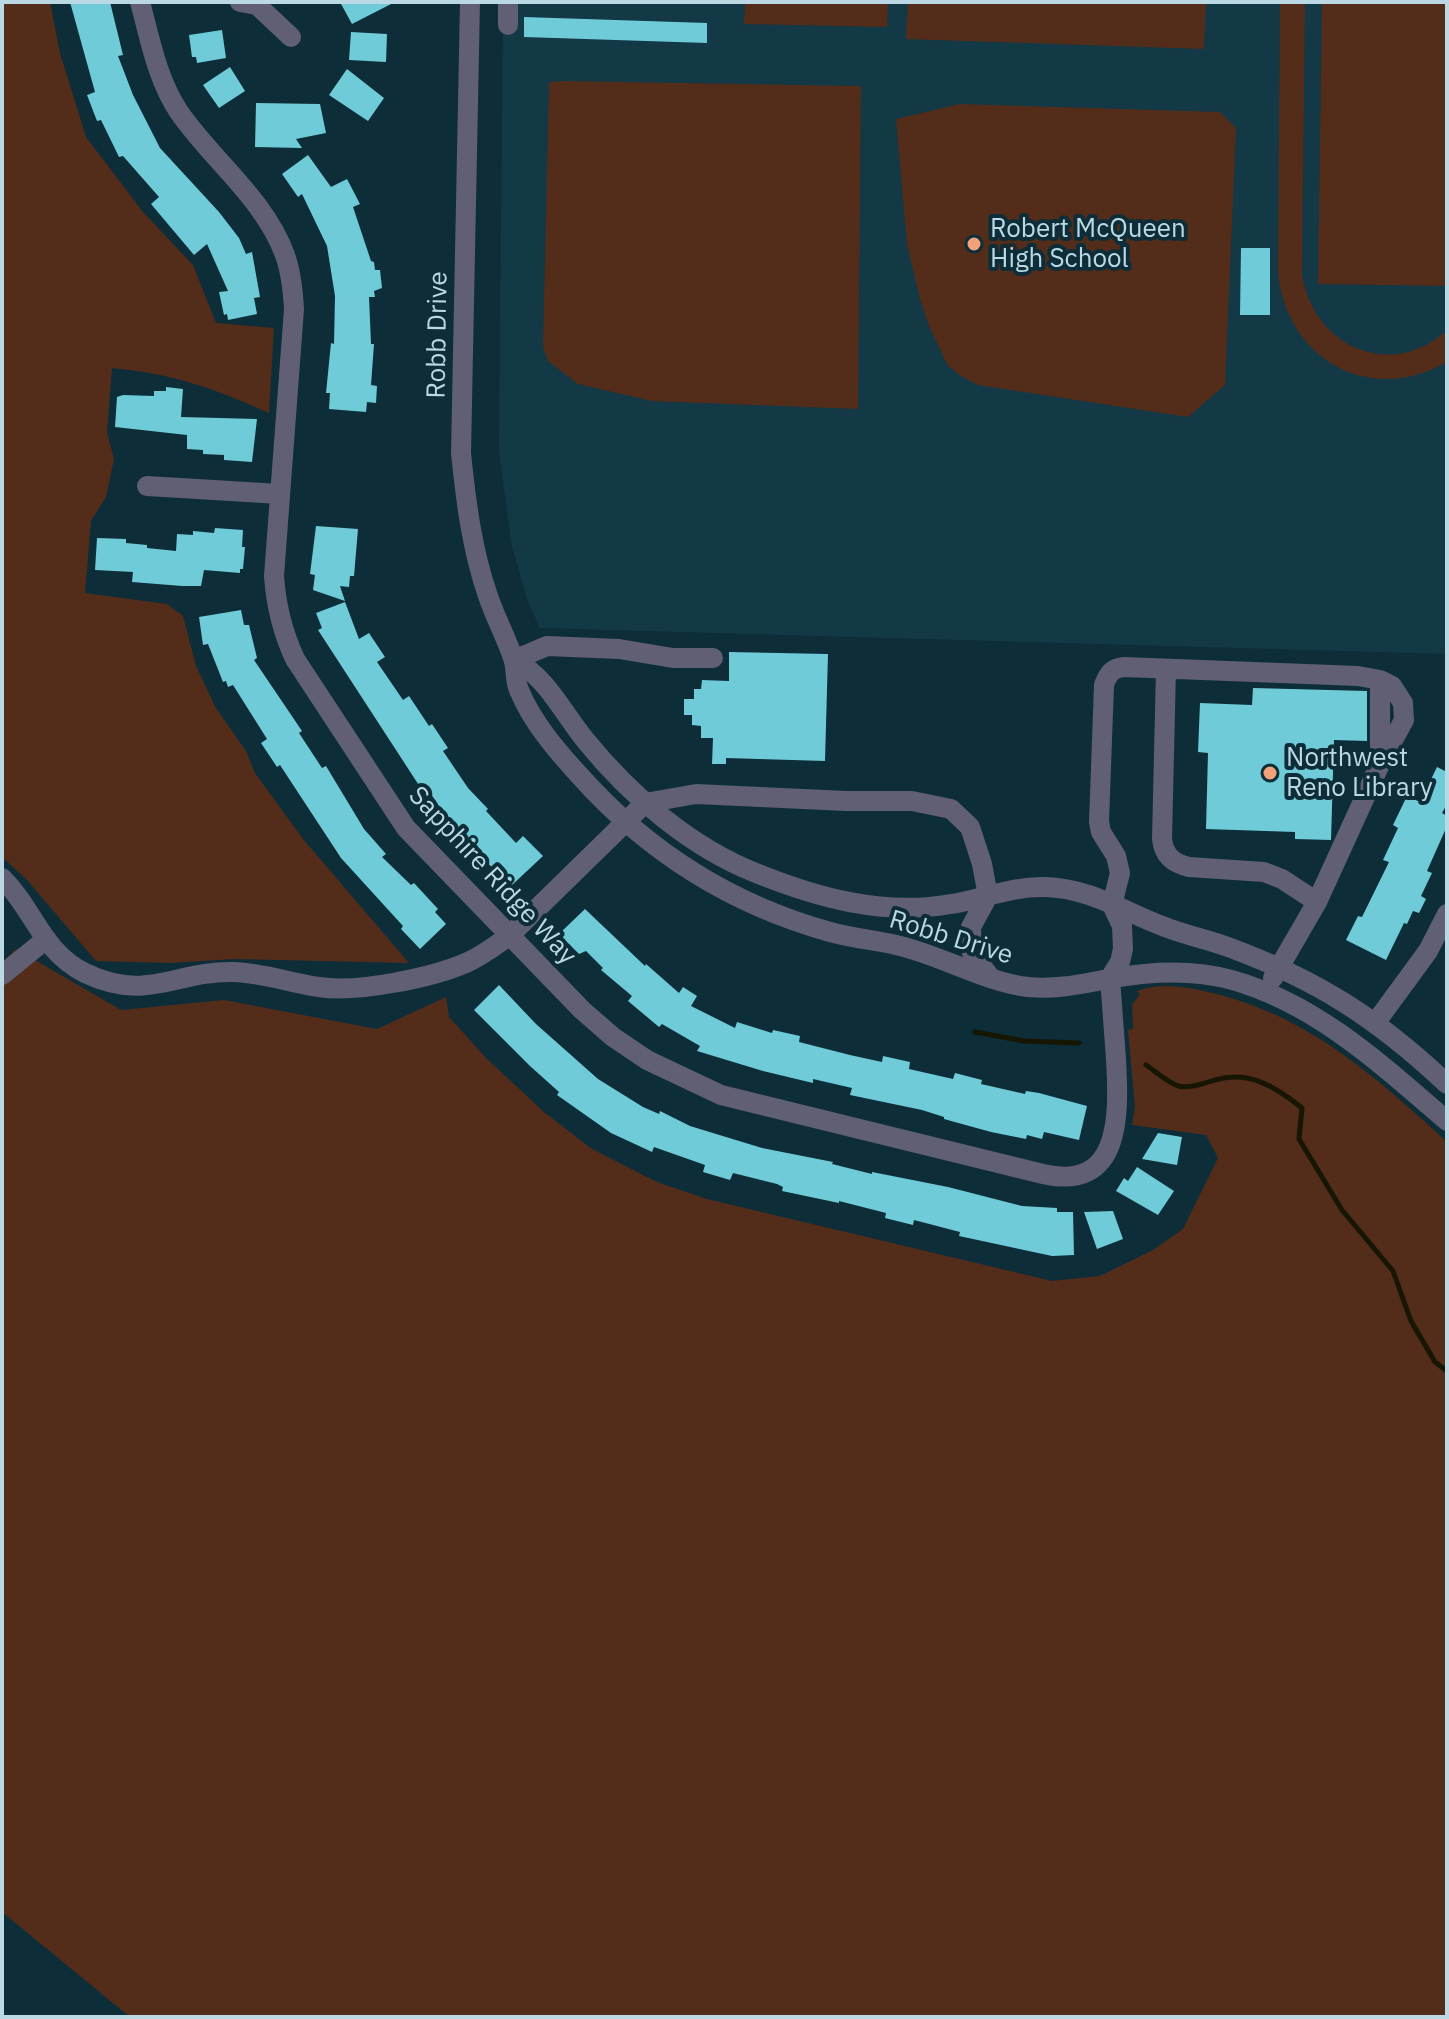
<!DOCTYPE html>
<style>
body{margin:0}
#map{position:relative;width:1449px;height:2019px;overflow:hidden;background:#0d2d39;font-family:"IBM Plex Sans",sans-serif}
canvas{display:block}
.frame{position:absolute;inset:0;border:4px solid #bbd8e5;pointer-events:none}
</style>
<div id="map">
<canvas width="1449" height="2019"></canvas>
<div class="frame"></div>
</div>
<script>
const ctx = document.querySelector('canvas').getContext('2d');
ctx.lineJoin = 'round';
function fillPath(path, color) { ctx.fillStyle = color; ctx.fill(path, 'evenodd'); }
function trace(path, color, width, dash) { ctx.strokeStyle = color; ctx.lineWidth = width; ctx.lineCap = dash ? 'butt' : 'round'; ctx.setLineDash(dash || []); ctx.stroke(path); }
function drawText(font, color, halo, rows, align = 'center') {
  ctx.font = font + ' "IBM Plex Sans",sans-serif'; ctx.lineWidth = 8; ctx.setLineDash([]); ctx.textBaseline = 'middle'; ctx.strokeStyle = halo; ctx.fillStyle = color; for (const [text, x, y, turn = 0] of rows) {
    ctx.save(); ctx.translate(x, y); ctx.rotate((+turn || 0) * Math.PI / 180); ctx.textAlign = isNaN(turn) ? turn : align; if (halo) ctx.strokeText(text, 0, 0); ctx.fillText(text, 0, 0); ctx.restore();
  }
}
fillPath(new Path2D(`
 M503 2H1447V654L540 628 527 600 511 542 499 450Z`), '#133846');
fillPath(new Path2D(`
 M2 2H50L60 53 86 137 143 212 193 265 216 323 274 328 269 413C213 388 174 374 112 368L107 432 114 459 106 497 91 521 85 593 167 604 183 616 196 666 216 708 246 751 255 773 303 839 409 963 234 959 171 963 96 961 27 880 2 857Z
 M745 2H888L887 27 744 24Z
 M908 2H1206L1204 49 906 39Z
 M1280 2H1305L1302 274C1312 346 1391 382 1447 330V362C1370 406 1287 360 1278 273Z
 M1322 2H1447V286L1318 284Z
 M563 81 861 86 858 409 652 401 578 384 548 361 543 347 549 82Z
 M960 104 1220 112 1236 128 1225 385 1188 417 978 385 961 376 948 366 929 326 920 299 907 244 896 119Z
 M16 949 121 1010 224 1000 377 1029 446 997 449 1017 486 1058 544 1112 592 1149 657 1182 707 1199 1052 1281 1100 1276 1153 1250 1183 1229 1218 1158 1206 1135 1132 1125 1135 1107 1128 1030 1133 1029 1132 1005 1140 994 1137 991C1158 983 1182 986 1204 991 1305 1013 1373 1074 1447 1142V2017H130L2 1912V962Z`), '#532d1a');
trace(new Path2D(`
 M975 1032 1024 1041 1079 1043
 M1146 1065C1155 1071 1167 1082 1178 1086 1188 1089 1205 1083 1215 1080 1249 1070 1276 1087 1302 1108L1299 1139 1342 1210 1393 1271 1411 1321 1435 1362 1447 1371`), '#171603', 5);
fillPath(new Path2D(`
 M70 2H110L123 55 118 56 133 95 160 148 219 212 239 238 246 254 252 252 260 297 254 298 257 314 228 320 227 314 224 315 219 292 228 291 207 244 194 255 151 204 159 197 123 156 119 157 101 120 97 121 87 95 95 92Z
 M340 2H395L352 24Z
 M524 17 707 23V43L524 37Z
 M222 30 226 58 197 63 196 57H192L189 35Z
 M351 32 387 34 386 62 349 60Z
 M230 67 245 91 219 108 203 85Z
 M347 69 384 98 368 121 329 95Z
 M256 103 320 104 326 133 296 139 302 148 255 147Z
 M308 155 331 187 347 179 360 204 353 207 371 261 374 262 375 270H380L382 288 374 291 375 297H369L371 344H374L371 385 377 386 376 403 367 402 366 412 329 409 330 393H326L331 343 334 344 335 296 327 246 302 194 298 197 282 174Z
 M1241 248H1270V315H1240Z
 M166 387 183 389 181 417 257 419 252 462 224 460V455L203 454V450L187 449V435L115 427 117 397 123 395 154 396V391H166Z
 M316 526 358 529 354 576H350L349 587 340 586 345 601 313 590 315 575 310 574Z
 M215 528 243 530 242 547H245L243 569H240V573L204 570 201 586H182L132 582 133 572 95 570 97 538 126 539V543L147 545V548L176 551 177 534 193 535V531L214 533Z
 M345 602 359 639 369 633 385 657 377 662 403 700 409 696 429 726 432 724 448 748 443 751 468 788 488 809 486 811 516 843 523 836 543 856 511 886 451 827 453 826 426 787 422 790 318 630 322 628 316 613Z
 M241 610 244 625H249L257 658 254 660 302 731 299 733 322 768 326 766 364 829 386 854 382 857 411 885 414 883 438 909 435 912 446 924 420 949 401 929 403 926 341 858 280 765 277 767 261 743 267 739 233 685 228 687 226 681 223 682 208 644 203 645 199 617Z
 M729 652 828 654 825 761 726 758V764H712L713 738H701V726L692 725V715H684V699H694V689H701L702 680 729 681Z
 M1253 688 1367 691V741L1334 740 1331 840 1295 839V832L1206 829 1208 753 1198 752 1200 703 1252 705Z
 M1437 767 1447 772V804L1442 813 1447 816V826L1427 871 1432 873 1421 896 1426 899 1419 913 1413 911 1407 924 1404 923 1386 960 1346 940 1358 916 1362 917 1389 862 1383 860 1398 828 1393 825 1407 796 1420 802Z
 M585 909 645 966 646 964 679 993 683 987 697 996 691 1006 735 1028 737 1022 772 1033 773 1030 800 1036 799 1042 850 1055 882 1062 883 1056 910 1062 909 1069 953 1079 955 1073 982 1080 981 1084 1025 1094 1026 1091 1039 1093 1087 1106 1079 1140 1044 1132 1042 1139 1027 1135 1026 1139 991 1132 944 1119V1117L922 1110 850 1095 852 1088 813 1079V1083L763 1071 697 1051 700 1046 662 1024 659 1027 628 1001 632 996 601 970 603 968 586 951 579 954 563 938 560 933Z
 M499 985 536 1024 598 1079 643 1107 659 1114 660 1111 690 1126 762 1148 833 1162 832 1164 872 1174V1172L948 1187 1022 1206 1057 1208V1212H1073L1074 1255 1052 1256 959 1236 960 1232 914 1220 913 1225 885 1218 886 1213 839 1201V1203L782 1191 783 1187 777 1184 733 1173 730 1180 703 1172 705 1165 654 1147 652 1152 611 1133 557 1095 559 1092 530 1066 474 1010Z
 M1158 1133 1182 1137 1177 1165 1142 1159Z
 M1137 1167 1174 1191 1158 1215 1116 1191 1124 1178 1128 1181Z
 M1113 1211 1123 1239 1097 1249 1084 1212Z`), '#6fcbd7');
trace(new Path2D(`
 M140 2C150 39 157 79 179 112 212 160 264 198 285 255 291 272 293 291 294 309L274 576C276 606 282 631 295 659L406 828 582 1010 613 1037 647 1060 721 1095 1043 1174C1122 1192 1119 1114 1116 1059 1114 1032 1112 1005 1110 978
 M240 2 257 5 291 37
 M470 2 461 453C466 502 472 550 488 596 495 617 506 637 513 658 517 668 514 679 519 690 532 722 557 751 580 776 648 852 733 905 830 932 852 938 874 940 896 945 941 955 982 981 1028 987 1059 990 1085 983 1114 978 1153 971 1193 969 1232 980 1317 1004 1382 1065 1447 1121
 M508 25V2
 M147 486 280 494
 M514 660C548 678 562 712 586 741 630 795 690 847 756 873 818 898 883 916 951 904 983 899 1012 886 1045 887 1090 888 1124 912 1165 927 1185 935 1207 939 1228 947 1318 980 1378 1019 1447 1084
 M514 660 547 646 619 649 673 658H713
 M1166 669 1162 839C1164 856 1173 863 1189 867L1264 872 1282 879 1317 902
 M1380 764V680
 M2 878C34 909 41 951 85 973 147 1003 177 970 234 972 263 973 291 983 319 987 357 993 432 978 468 962 483 955 496 945 509 936L645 803 696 794 846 801H912L951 809 970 827 982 864 988 896 971 927 972 953 990 977
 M2 975 45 940
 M1110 978 1120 962 1123 949 1122 926 1112 905 1120 873 1116 856 1101 832 1099 822 1104 685C1108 674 1112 668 1124 667L1358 676 1380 680 1392 686 1403 703 1404 720 1380 764 1317 902 1273 978
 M1376 1022 1428 951 1447 914`), '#605f74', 20);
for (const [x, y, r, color] of [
 [974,244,8,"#f1a27b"],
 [1270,773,8,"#f1a27b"]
]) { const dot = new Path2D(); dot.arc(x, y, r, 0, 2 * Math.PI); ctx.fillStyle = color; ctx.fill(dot); trace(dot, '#0d2d39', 3); }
drawText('26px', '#bbd8e5', '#0d2d39', [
 ["Robert McQueen",990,229],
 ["High School",990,259],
 ["Northwest",1286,758],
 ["Reno Library",1286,788]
], 'left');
drawText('26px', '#bbd8e5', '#0d2d39', [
 ["Robb Drive",438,335,-89],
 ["Sapphire Ridge Way",492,876,47],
 ["Robb Drive",951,938,17]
]);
</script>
